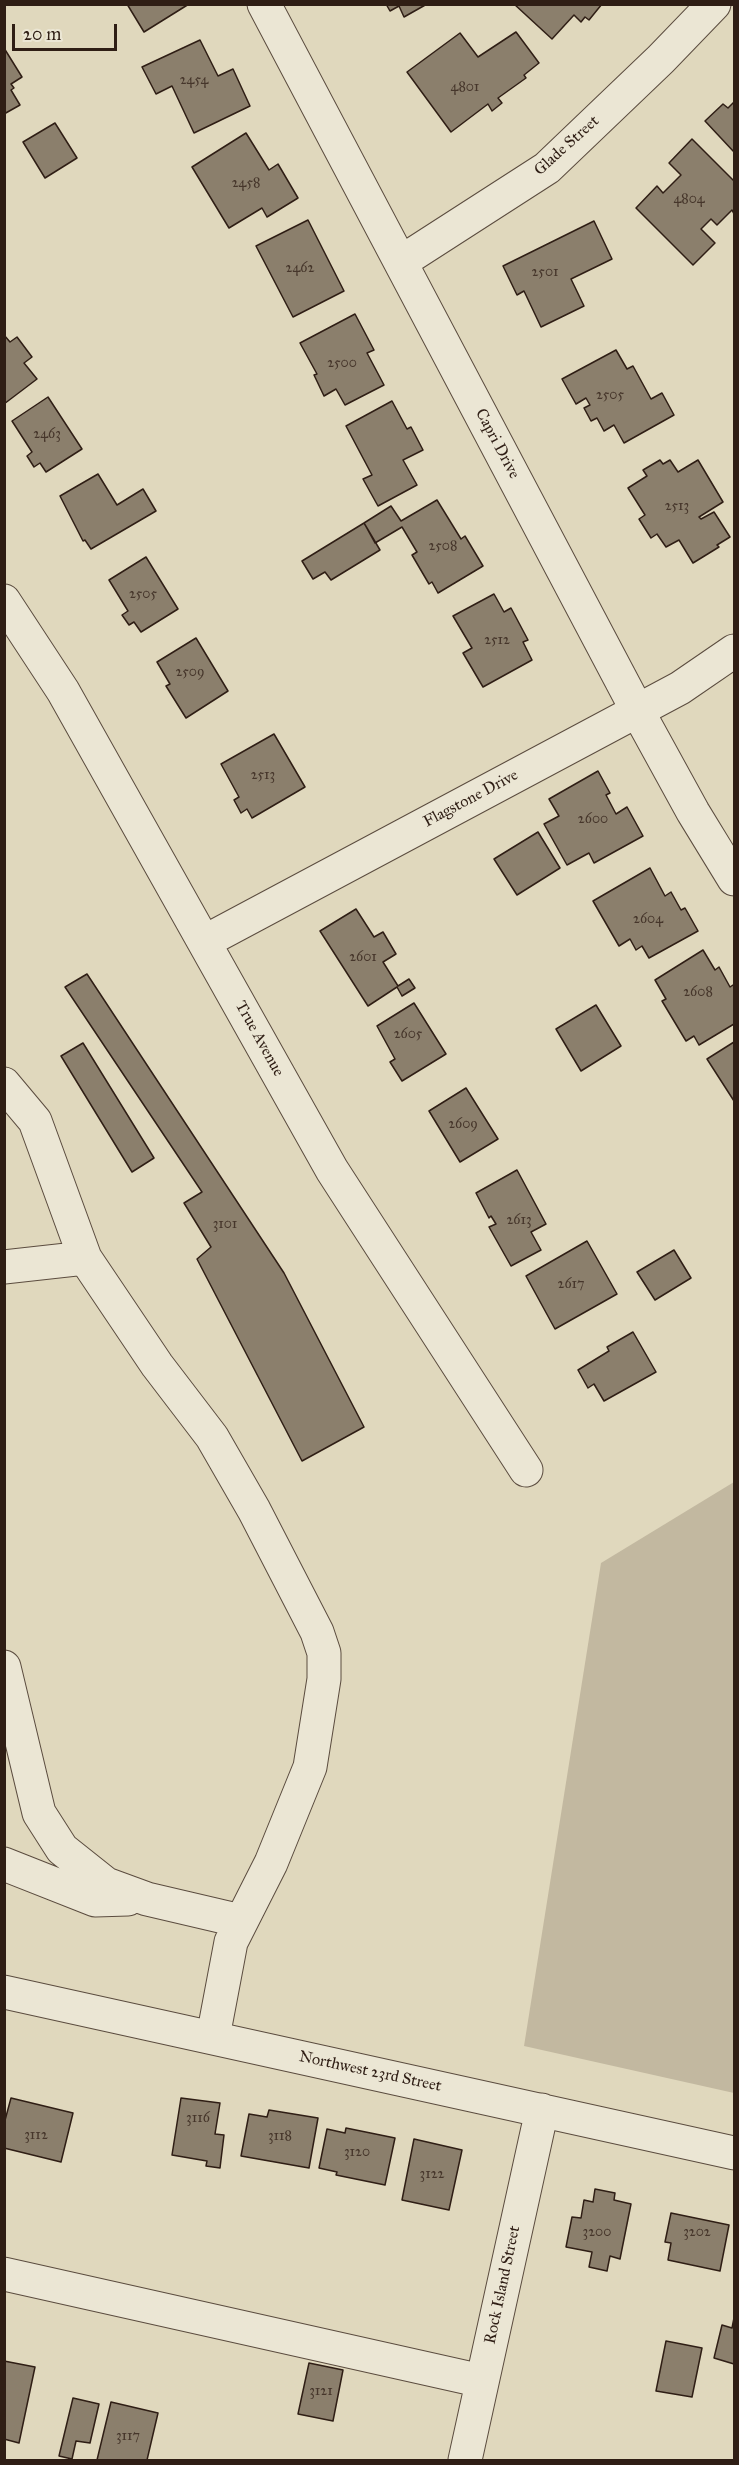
<!DOCTYPE html>
<style>
body{margin:0}
#map{position:relative;width:739px;height:2465px;overflow:hidden;background:#e0d8bd;font-family:"IM FELL Great Primer",serif}
canvas{display:block}
.frame{position:absolute;inset:0;border:6px solid #2f1e15;pointer-events:none}
.scale{position:absolute;left:12px;top:24px;width:105px;height:27px;box-sizing:border-box;border:3px solid #2f1e15;border-top:0;padding-left:8px;font-size:18px;line-height:21px;white-space:nowrap;color:#2f1e15;-webkit-text-stroke:4px #ebe6d4;paint-order:stroke}
</style>
<div id="map">
<canvas width="739" height="2465"></canvas>
<div class="frame"></div>
<div class="scale">20 m</div>
</div>
<script>
const ctx = document.querySelector('canvas').getContext('2d');
ctx.lineJoin = 'round';
function fillPath(path, color) { ctx.fillStyle = color; ctx.fill(path, 'evenodd'); }
function trace(path, color, width, dash) { ctx.strokeStyle = color; ctx.lineWidth = width; ctx.lineCap = dash ? 'butt' : 'round'; ctx.setLineDash(dash || []); ctx.stroke(path); }
function drawText(font, color, halo, rows, align = 'center') {
  ctx.font = font + ' "IM FELL Great Primer",serif'; ctx.lineWidth = 4.5; ctx.setLineDash([]); ctx.textBaseline = 'middle'; ctx.strokeStyle = halo; ctx.fillStyle = color; for (const [text, x, y, turn = 0] of rows) {
    ctx.save(); ctx.translate(x, y); ctx.rotate((+turn || 0) * Math.PI / 180); ctx.textAlign = isNaN(turn) ? turn : align; if (halo) ctx.strokeText(text, 0, 0); ctx.fillText(text, 0, 0); ctx.restore();
  }
}
fillPath(new Path2D(`
 M734 1482V2093L524 2046 601 1563Z`), '#c2b8a0');
const building = new Path2D(`
 M127 4H189L144 32Z
 M386 4H427L404 17 399 6 390 11Z
 M514 4H602L589 20 585 17 581 22 574 15 552 39Z
 M516 32 539 63 524 75 526 78 498 98 502 103 492 111 488 104 451 132 407 72 460 33 478 57Z
 M200 40 218 76 233 69 250 106 194 133 172 86 156 94 142 67Z
 M4 48 22 77 11 84 14 88 11 90 20 105 4 114Z
 M734 102V152L705 121 723 104 728 108Z
 M55 123 77 158 45 178 23 142Z
 M246 133 269 170 278 164 298 198 267 217 262 208 229 228 192 167Z
 M692 139 734 181V214L732 210 717 225 711 219 701 229 715 243 693 265 636 208 657 186 663 193 681 175 669 163Z
 M308 220 344 291 293 317 256 246Z
 M594 221 612 259 571 279 584 306 541 327 524 291 517 295 503 266Z
 M355 314 374 350 367 353 384 385 345 405 336 389 324 396 314 375 317 374 300 343Z
 M4 335 10 342 17 337 32 357 24 363 37 379 4 404Z
 M616 350 627 369 633 366 651 399 662 393 674 415 624 443 614 425 604 431 597 418 591 421 584 408 590 405 586 398 576 404 562 379Z
 M48 397 82 449 46 472 40 463 34 467 27 456 32 452 12 421Z
 M392 401 407 429 411 427 423 450 403 460 417 485 378 506 363 479 372 475 346 426Z
 M660 460 663 464 670 460 678 472 698 460 723 502 699 517 701 519 714 512 730 537 717 545 719 547 693 563 679 540 666 547 657 534 651 538 639 519 645 515 628 488 647 476 643 470Z
 M98 474 117 505 143 489 156 511 91 549 85 540 83 541 60 496Z
 M437 500 461 539 465 536 483 566 438 593 432 582 429 584 412 555 417 552 402 527 375 543 364 523 391 506 401 521Z
 M364 523 380 550 331 580 325 572 313 579 302 561Z
 M146 557 178 609 141 632 134 622 129 625 122 615 128 611 109 580Z
 M494 594 504 612 511 608 528 640 523 642 532 660 483 687 463 653 472 648 453 616Z
 M196 638 228 691 186 718 166 686 170 684 157 662Z
 M274 734 305 787 252 818 247 809 241 813 234 800 239 797 221 764Z
 M598 771 610 793 606 795 616 814 627 807 643 836 594 863 589 853 567 865 544 824 559 816 549 799Z
 M538 832 560 868 517 895 494 859Z
 M650 868 665 896 671 892 681 910 685 908 698 931 649 958 642 946 636 950 630 939 619 946 593 901Z
 M356 909 374 937 383 932 396 954 383 962 398 986 409 979 415 988 402 996 397 987 368 1006 320 931Z
 M703 950 715 970 719 967 730 987 733 985 734 986V1024L699 1045 694 1036 686 1041 662 1001 666 999 655 980Z
 M87 974 284 1273 364 1427 302 1461 197 1259 211 1247 184 1203 202 1192 65 987Z
 M414 1003 446 1054 402 1081 390 1062 395 1059 377 1026Z
 M596 1005 621 1046 581 1071 556 1029Z
 M734 1042V1101L707 1059Z
 M83 1043 154 1158 132 1172 61 1056Z
 M466 1088 498 1139 460 1162 429 1111Z
 M517 1170 546 1224 531 1232 541 1250 511 1266 489 1227 496 1224 491 1216 489 1218 476 1193Z
 M587 1241 617 1294 555 1329 526 1276Z
 M674 1250 691 1278 655 1300 637 1272Z
 M633 1332 656 1372 604 1401 594 1384 588 1388 578 1370 609 1351 607 1347Z
 M11 2098 73 2113 61 2162 4 2148V2124Z
 M181 2098 220 2103 215 2134 224 2135 220 2168 206 2166 207 2161 172 2155Z
 M269 2110 318 2118 309 2168 241 2156 249 2114 267 2117Z
 M346 2128 395 2138 385 2185 336 2175 337 2172 319 2168 327 2129 345 2133Z
 M414 2139 462 2150 449 2210 402 2200Z
 M595 2189 615 2193 614 2200 631 2204 620 2259 610 2256 607 2271 589 2267 592 2252 566 2247 572 2217 581 2218 584 2200 593 2202Z
 M671 2213 729 2225 720 2271 668 2260 671 2243 665 2242Z
 M734 2318V2364L714 2358 722 2325 732 2328Z
 M666 2341 702 2348 692 2397 656 2391Z
 M4 2361 35 2367 19 2443 4 2439Z
 M309 2363 343 2370 333 2421 298 2414Z
 M73 2398 99 2404 90 2443 76 2441 72 2459 59 2456Z
 M111 2402 158 2413 147 2460H97Z`);
fillPath(building, '#8b7f6c');
trace(building, '#2f1e15', 1.5);
const minor = new Path2D(`
 M264 4 637 710 693 812 734 879
 M401 262 547 168 661 59 714 4
 M4 601 63 691 332 1170 526 1470
 M204 942 680 688 734 651
 M4 1084 35 1121 85 1258 157 1365 212 1437 254 1510 317 1632 324 1653V1679L310 1767 271 1863 231 1942 213 2037
 M4 1267 85 1258
 M4 1667 39 1813 62 1849 106 1884 147 1899 241 1921
 M4 1864 95 1900 128 1899
 M4 1992 734 2153
 M4 2274 482 2381
 M465 2460 542 2110`);
trace(minor, '#5b4c3f', 35);
trace(minor, '#ebe6d4', 33);
drawText('14px', '#46362b', null, [
 ["2454",194,81],
 ["4801",465,88],
 ["2458",246,184],
 ["4804",689,200],
 ["2462",300,269],
 ["2501",545,273],
 ["2500",342,364],
 ["2505",610,396],
 ["2463",47,435],
 ["2513",677,507],
 ["2508",443,547],
 ["2505",143,595],
 ["2512",497,641],
 ["2509",190,673],
 ["2513",263,776],
 ["2600",593,820],
 ["2604",648,920],
 ["2601",363,958],
 ["2608",698,993],
 ["2605",408,1035],
 ["2609",463,1125],
 ["2613",519,1221],
 ["3101",225,1225],
 ["2617",571,1285],
 ["3116",198,2119],
 ["3112",36,2136],
 ["3118",280,2137],
 ["3120",357,2153],
 ["3122",432,2175],
 ["3200",597,2233],
 ["3202",697,2233],
 ["3121",321,2392],
 ["3117",128,2437]
]);
drawText('16px', '#2f1e15', '#ebe6d4', [
 ["Glade Street",567,146,-42],
 ["Capri Drive",497,444,62],
 ["Flagstone Drive",471,799,-28],
 ["True Avenue",259,1039,61],
 ["Northwest 23rd Street",370,2072,12],
 ["Rock Island Street",503,2285,-78]
]);
</script>
